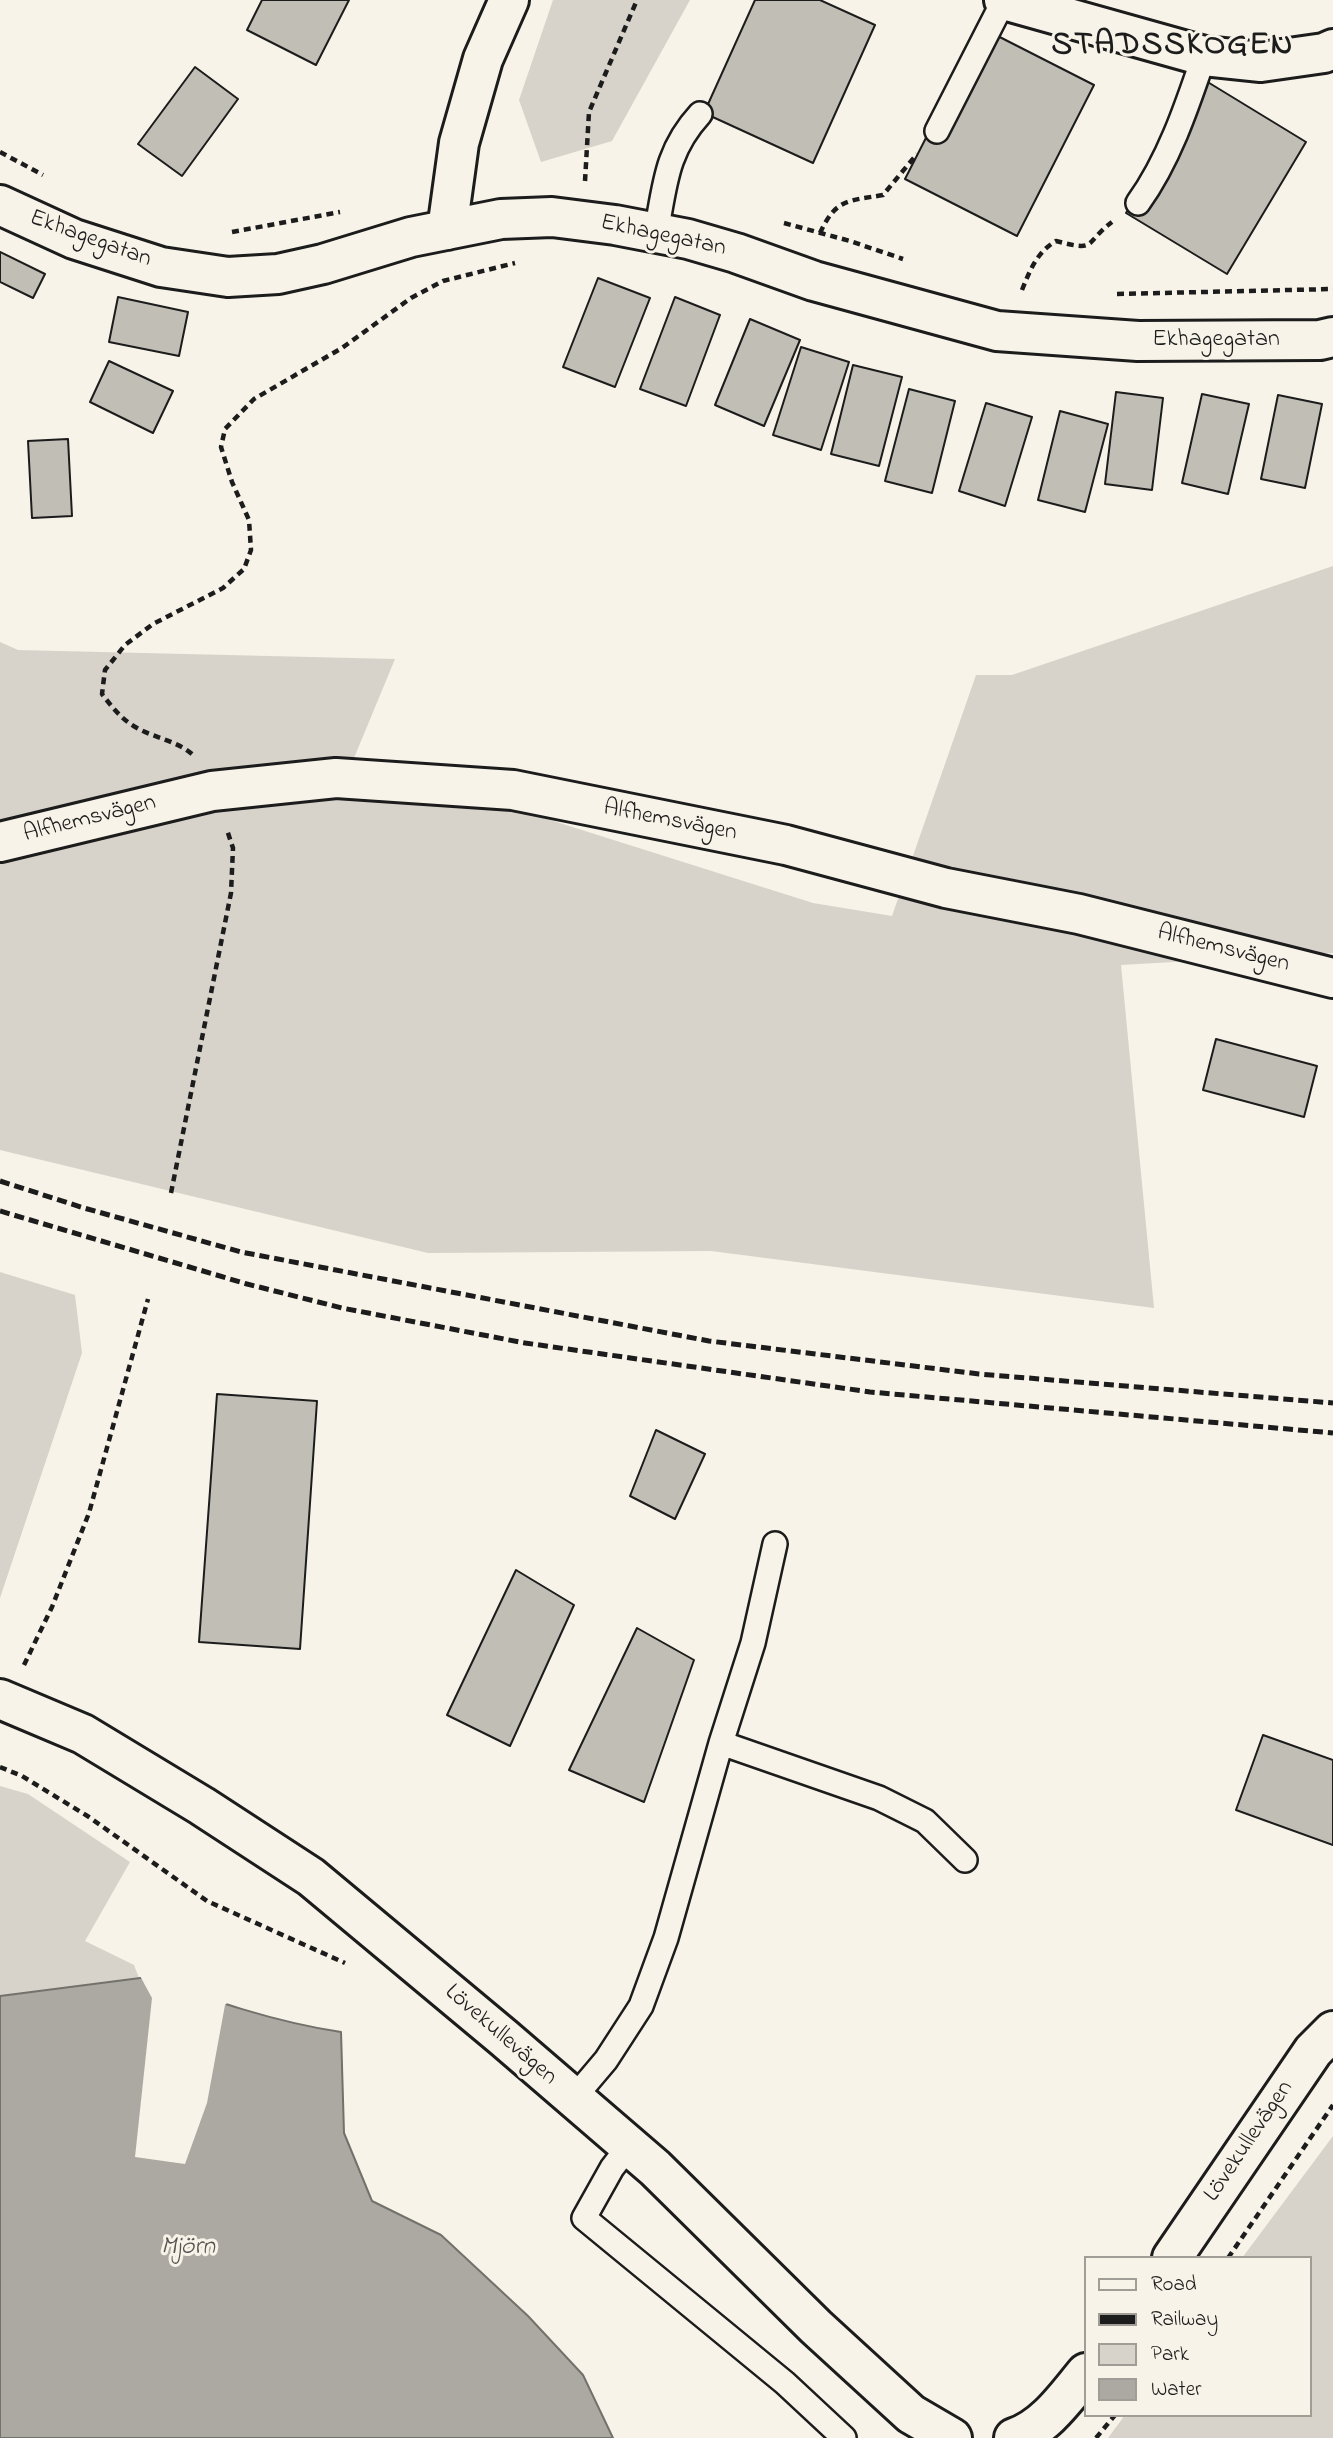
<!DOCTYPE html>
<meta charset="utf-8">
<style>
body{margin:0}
#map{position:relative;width:1333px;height:2438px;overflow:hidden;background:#f7f3e8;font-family:"Indie Flower",sans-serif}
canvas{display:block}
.legend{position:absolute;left:1084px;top:2256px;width:228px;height:161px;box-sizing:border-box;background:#f7f3e8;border:2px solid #9f9d96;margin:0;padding:9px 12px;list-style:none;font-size:21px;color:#1c1c1c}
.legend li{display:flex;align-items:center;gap:14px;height:35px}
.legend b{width:35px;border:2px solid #9f9d96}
</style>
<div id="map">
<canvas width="1333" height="2438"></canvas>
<ul class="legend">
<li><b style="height:9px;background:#f7f3e8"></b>Road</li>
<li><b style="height:9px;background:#1c1c1c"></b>Railway</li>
<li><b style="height:19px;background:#d7d3cb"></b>Park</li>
<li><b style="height:19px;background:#aca9a2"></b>Water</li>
</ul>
</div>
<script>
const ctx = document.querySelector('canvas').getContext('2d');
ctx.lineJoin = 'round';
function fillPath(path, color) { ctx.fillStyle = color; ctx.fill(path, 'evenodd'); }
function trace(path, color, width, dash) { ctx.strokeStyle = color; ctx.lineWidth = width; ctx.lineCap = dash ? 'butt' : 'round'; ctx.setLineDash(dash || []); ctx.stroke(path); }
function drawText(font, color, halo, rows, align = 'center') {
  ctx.font = font + ' "Indie Flower",sans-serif'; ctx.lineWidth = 6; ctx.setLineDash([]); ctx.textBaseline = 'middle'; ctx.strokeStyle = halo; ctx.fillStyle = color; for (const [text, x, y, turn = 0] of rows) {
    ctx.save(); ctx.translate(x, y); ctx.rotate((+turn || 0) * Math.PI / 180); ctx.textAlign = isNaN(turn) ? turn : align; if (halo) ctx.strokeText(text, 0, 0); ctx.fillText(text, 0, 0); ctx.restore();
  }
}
fillPath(new Path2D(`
 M553 0H690L612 141 541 162 519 100Z
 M1333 566V953L1121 965 1154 1308 711 1251 428 1253 0 1150V642L18 650 395 659 354 758 813 903 892 916 976 675H1012Z
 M0 1272 75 1295 82 1353 0 1598Z
 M0 1786 28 1794 130 1862 85 1941 134 1965 139 1978 0 1996Z
 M1333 2136V2438H1108L1125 2415H1310V2258H1242Z`), '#d7d3cb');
const water = new Path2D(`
 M148 1977C211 2000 274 2022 341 2032L344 2133 372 2201 441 2235 528 2316 583 2375 613 2438H0V1996Z`);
fillPath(water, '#aca9a2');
trace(water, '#72716c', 2);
fillPath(new Path2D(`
 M149 1973 228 2002 225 2005 207 2103 185 2164 135 2157 152 1998 139 1974Z`), '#f7f3e8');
const building = new Path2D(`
 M262 0H349L316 65 247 30Z
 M755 0H820L875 25 813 163 704 113Z
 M982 28 1094 85 1017 236 905 179Z
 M195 67 238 99 182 176 138 144Z
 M1206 81 1306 142 1227 274 1126 213Z
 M0 252 45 274 33 298 0 282Z
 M598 278 650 298 615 387 563 367Z
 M118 297 188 312 179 356 109 342Z
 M675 297 720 315 686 406 640 389Z
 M750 319 800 340 764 426 715 405Z
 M801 347 849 362 821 450 773 435Z
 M109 361 173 391 153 433 90 402Z
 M853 365 902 377 879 466 831 454Z
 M909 389 955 401 932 493 885 481Z
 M1116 392 1163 398 1152 490 1105 484Z
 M1202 394 1249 404 1228 494 1182 483Z
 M1278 395 1322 404 1305 488 1261 479Z
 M986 403 1032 417 1005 506 959 491Z
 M1060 411 1108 424 1085 512 1038 500Z
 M68 439 72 516 32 518 28 441Z
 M1216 1039 1317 1066 1304 1117 1203 1090Z
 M217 1394 317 1401 300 1649 199 1642Z
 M656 1430 705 1454 675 1519 630 1496Z
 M516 1570 574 1605 510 1746 447 1715Z
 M637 1628 694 1660 644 1802 569 1770Z
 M1263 1735 1333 1760V1845L1236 1810Z`);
fillPath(building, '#c0beb5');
trace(building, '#1c1c1c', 2);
const lane = new Path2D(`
 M937 131 1004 0
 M1138 203C1169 160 1187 106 1204 56
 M656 233C665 185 666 151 700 114
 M721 1743 879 1798 925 1821 965 1860
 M573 2099 606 2060 641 2006 666 1938 721 1743 753 1643 775 1544
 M629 2146 612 2168 584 2218 785 2383 844 2438`);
const street = new Path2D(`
 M1004 0 1204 56 1261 62 1324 53 1333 49
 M0 205 74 239 161 267 228 277 278 274 323 264 411 237 501 219 552 217 615 225 688 239 736 253 814 281 997 331 1138 341 1320 340 1333 337
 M447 230 459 143 483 59 509 0
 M0 842 212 791 336 778 513 790 786 845 946 888 1079 914 1333 978`);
const secondary = new Path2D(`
 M0 1699 83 1734 202 1806 311 1877 504 2038 655 2168 816 2327 911 2414 952 2438
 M1172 2258 1313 2051 1333 2031
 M1014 2438C1045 2428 1066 2397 1086 2373`);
trace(lane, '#1c1c1c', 28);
trace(street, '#1c1c1c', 44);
trace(secondary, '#1c1c1c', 44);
trace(new Path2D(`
 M0 152 43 175
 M585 181 589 112 637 0
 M784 223 850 241 903 259
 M232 232 340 212
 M820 233C836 198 849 201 883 195L917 154
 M1022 290C1030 270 1037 252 1056 241 1098 252 1083 244 1112 222
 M1117 294 1333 289
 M192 754C177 741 155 738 137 728 122 720 112 707 102 694L105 670 125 645 153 624 223 588 244 569 251 550 249 520 232 482 221 447 225 429 254 399 342 348 411 298 443 281 515 263
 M171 1193 231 893 233 848 227 830
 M24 1665 52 1607 89 1513 148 1299
 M0 1767 22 1776 89 1817 207 1901 345 1963
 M1228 2258 1333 2105
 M1096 2438 1115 2415`), '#1c1c1c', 4.5, [7, 5]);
trace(lane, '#f7f3e8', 23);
trace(street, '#f7f3e8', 38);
trace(secondary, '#f7f3e8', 38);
trace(new Path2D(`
 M0 1181 84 1208 241 1252 709 1341 979 1374 1333 1403
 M0 1211 247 1284 342 1308 525 1343 870 1392 1333 1433`), '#1c1c1c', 5, [10, 5]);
drawText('24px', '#1c1c1c', '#f7f3e8', [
 ["Ekhagegatan",663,237,12],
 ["Ekhagegatan",90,240,20],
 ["Ekhagegatan",1216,341],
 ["Alfhemsvägen",90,820,-14],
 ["Alfhemsvägen",670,822,11],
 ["Alfhemsvägen",1223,950,14],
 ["Lövekullevägen",500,2036,41],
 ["Lövekullevägen",1250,2142,-56]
]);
drawText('italic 26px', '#565452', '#f7f3e8', [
 ["Mjörn",188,2249]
]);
ctx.letterSpacing = '2px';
drawText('bold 32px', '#1c1c1c', '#f7f3e8', [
 ["STADSSKOGEN",1173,48]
]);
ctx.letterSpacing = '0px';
</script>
